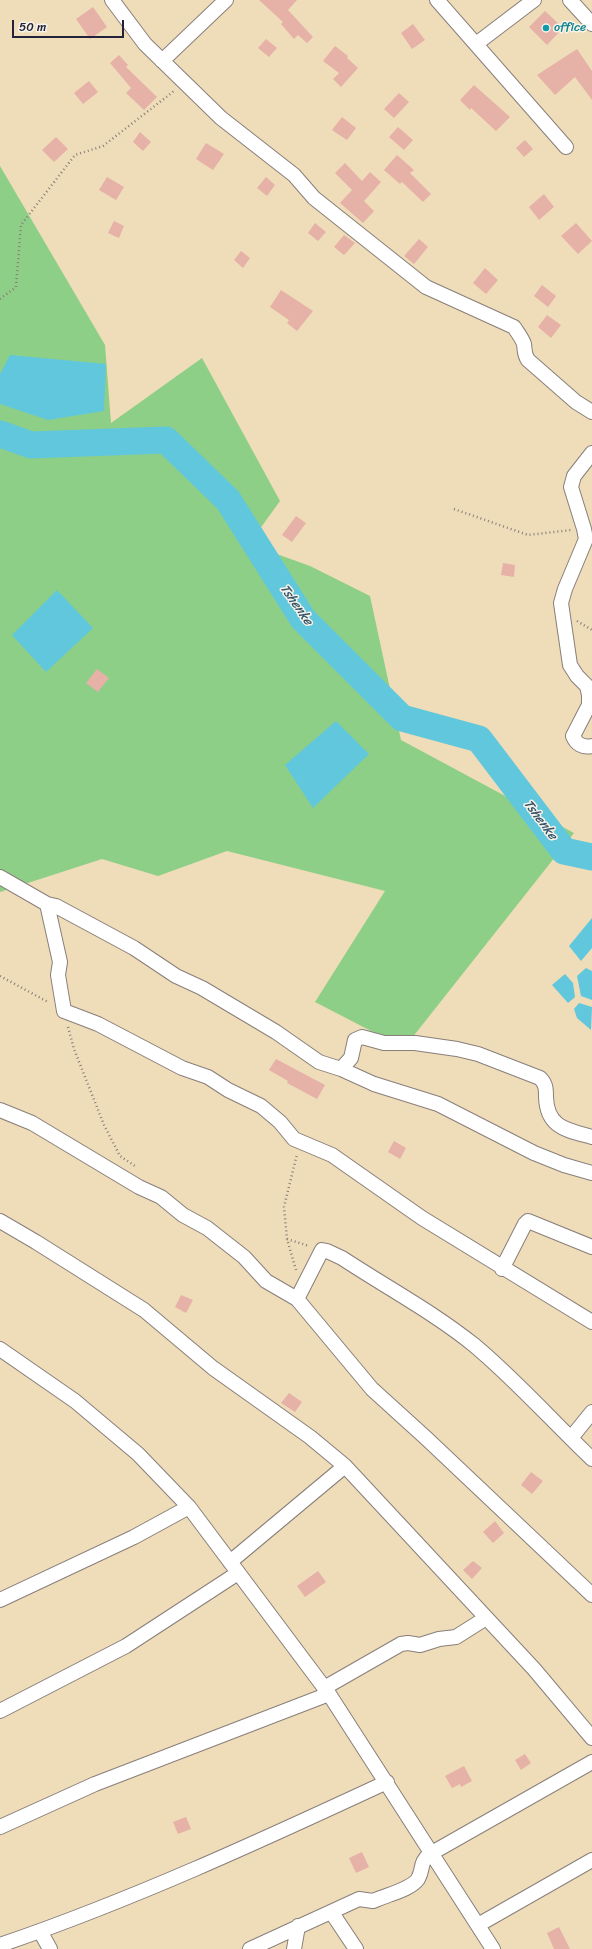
<!DOCTYPE html>
<style>
body{margin:0}
#map{position:relative;width:592px;height:1949px;overflow:hidden;background:#efdcb9;font-family:Sriracha,sans-serif}
canvas{display:block}
.scale{position:absolute;left:12px;top:20px;width:112px;height:18px;box-sizing:border-box;border:2px solid #22223b;border-top:0;padding-left:5px;font-size:12px;line-height:14px;white-space:nowrap;color:#22223b;-webkit-text-stroke:3px #f7f3e8;paint-order:stroke}
</style>
<div id="map">
<canvas width="592" height="1949"></canvas>
<div class="scale">50 m</div>
</div>
<script>
const ctx = document.querySelector('canvas').getContext('2d');
ctx.lineJoin = 'round';
function fillPath(path, color) { ctx.fillStyle = color; ctx.fill(path, 'evenodd'); }
function trace(path, color, width, dash) { ctx.strokeStyle = color; ctx.lineWidth = width; ctx.lineCap = dash ? 'butt' : 'round'; ctx.setLineDash(dash || []); ctx.stroke(path); }
function drawText(font, color, halo, rows, align = 'center') {
  ctx.font = font + ' Sriracha,sans-serif'; ctx.lineWidth = 3; ctx.setLineDash([]); ctx.textBaseline = 'middle'; ctx.strokeStyle = halo; ctx.fillStyle = color; for (const [text, x, y, turn = 0] of rows) {
    ctx.save(); ctx.translate(x, y); ctx.rotate((+turn || 0) * Math.PI / 180); ctx.textAlign = isNaN(turn) ? turn : align; if (halo) ctx.strokeText(text, 0, 0); ctx.fillText(text, 0, 0); ctx.restore();
  }
}
fillPath(new Path2D(`
 M0 166 105 345 111 423 202 358 280 501 249 544 310 566 370 596 401 740 574 833 404 1048 315 1002 385 891 227 851 158 876 102 859 0 892Z`), '#8ecf87');
fillPath(new Path2D(`
 M10 355 106 364 104 411 48 420 0 404V374Z
 M57 590 93 628 46 672 12 635Z
 M336 721 369 754 313 808 285 765Z
 M592 918V948L581 961 569 946Z
 M586 968 592 971V1000L581 996 577 976Z
 M565 974 573 983 575 997 568 1003 552 985Z
 M579 1003 592 1007 591 1030 577 1018 574 1009Z`), '#60c7dc');
trace(new Path2D(`
 M0 434 31 445 166 440 228 500 303 619 402 718 479 739 564 851 592 857`), '#60c7dc', 27);
fillPath(new Path2D(`
 M259 0H297L288 10 313 37 307 43 298 35 294 39 281 24 283 22Z
 M93 7 107 27 90 39 76 19Z
 M545 11 563 28 547 45 529 27Z
 M413 24 425 40 412 49 401 33Z
 M266 39 277 48 269 57 258 48Z
 M335 46 348 56 347 58 358 68 341 87 333 79 339 73 323 61Z
 M577 49 592 71V100L575 77 555 95 537 75Z
 M119 55 128 65 126 67 157 97 144 110 126 93 131 88 110 63Z
 M89 81 98 92 83 104 74 93Z
 M474 85 510 117 496 131 471 108 470 110 460 100Z
 M399 93 409 102 394 118 384 109Z
 M342 117 356 128 347 140 332 130Z
 M398 127 413 140 404 150 389 137Z
 M140 132 151 142 143 151 133 142Z
 M56 137 68 149 54 162 42 150Z
 M525 140 533 149 524 157 516 148Z
 M206 143 224 154 213 170 196 159Z
 M397 155 414 170 410 173 431 194 423 202 402 182 400 184 384 170Z
 M345 163 362 181 370 172 381 182 364 201 374 211 363 223 340 203 352 190 335 173Z
 M107 177 124 187 116 200 99 190Z
 M266 177 275 185 267 196 257 188Z
 M544 194 554 207 539 220 529 207Z
 M114 221 124 226 119 238 108 233Z
 M315 223 326 232 318 241 308 233Z
 M576 223 592 241 578 254 561 236Z
 M344 235 355 243 344 255 334 247Z
 M419 239 428 247 414 264 404 256Z
 M241 251 250 258 243 268 234 260Z
 M485 268 498 280 486 294 473 283Z
 M542 285 556 296 548 307 534 296Z
 M281 290 313 311 297 331 287 323 289 320 270 307Z
 M547 315 561 325 551 338 538 327Z
 M296 516 306 523 292 542 282 535Z
 M503 563 515 565 514 577 501 575Z
 M97 669 109 678 98 692 86 683Z
 M276 1059 325 1085 317 1099 287 1083 288 1081 269 1070Z
 M394 1141 406 1148 400 1159 388 1152Z
 M181 1295 193 1300 186 1313 175 1307Z
 M289 1393 302 1402 295 1412 281 1403Z
 M531 1472 543 1481 532 1494 521 1485Z
 M495 1521 504 1533 493 1543 483 1532Z
 M473 1561 482 1568 472 1579 463 1570Z
 M318 1571 326 1582 305 1597 297 1586Z
 M525 1754 531 1763 521 1770 515 1760Z
 M464 1766 472 1781 461 1787 460 1784 452 1788 445 1776Z
 M186 1817 191 1829 178 1834 173 1822Z
 M362 1852 369 1867 356 1873 349 1858Z
 M559 1927 570 1949H554L547 1933Z`), '#e6b1a7');
const minor = new Path2D(`
 M112 0 145 44 221 118 294 175 314 198 426 287 514 327C517 332 522 338 524 344 525 351 524 354 528 360L576 402 592 412
 M437 0 566 147
 M570 0 592 24
 M476 44 534 0
 M162 61 226 0
 M592 453 574 476 571 487 584 529 586 539 565 589 561 603 570 665 577 676 587 686 589 695V705L573 736C576 744 583 748 592 746
 M0 877 47 904 56 906 134 948 176 976 202 988 276 1032 319 1062 341 1069 374 1084 438 1104 534 1153 564 1165 592 1173
 M47 904 60 962 58 975 64 1011 98 1024 182 1068 208 1077 228 1090 261 1106 280 1122 294 1139 332 1155 422 1218 592 1322
 M341 1069 351 1058 355 1040 362 1037 384 1043H415L457 1049 478 1054 540 1078C546 1084 546 1089 546 1097 547 1128 567 1130 592 1137
 M0 1110 32 1123 139 1187 161 1197 183 1215 207 1228 244 1257 266 1281 297 1299
 M0 1221 36 1242 144 1310 213 1368 310 1437 345 1466 534 1669 592 1738
 M502 1269 525 1224 528 1221 592 1247
 M0 1349 75 1401 138 1454 189 1507 329 1694 493 1949
 M571 1438 592 1412
 M592 1459C552 1421 516 1380 474 1345 433 1312 386 1287 342 1258L327 1251 322 1250 297 1299 372 1389 426 1438 592 1595
 M230 1562 345 1466
 M0 1600 134 1537 189 1507
 M324 1688 401 1644 408 1643 420 1645 439 1639 456 1637 486 1618
 M0 1711 126 1646 238 1573
 M0 1827 95 1784 329 1694
 M332 1913 356 1949
 M478 1925 592 1860
 M40 1931 50 1949
 M0 1945C132 1900 260 1841 387 1782
 M250 1949 359 1899 373 1901 378 1899C390 1894 411 1889 418 1879 424 1868 419 1863 430 1854L592 1762
 M294 1949 298 1926`);
trace(minor, '#887f7a', 16);
trace(new Path2D(`
 M0 299 16 287 21 225 75 155 103 146 174 91
 M454 509 528 535 571 530
 M577 621 592 630
 M0 976 48 1002
 M68 1027 74 1049 104 1125 120 1156 135 1166
 M287 1239 309 1246
 M296 1270 287 1239 284 1207 297 1154`), '#887f7a', 2.5, [1, 3]);
trace(minor, '#fff', 14);
for (const [x, y, r, color] of [
 [546,28,4,"#0f9aa8"]
]) { const dot = new Path2D(); dot.arc(x, y, r, 0, 2 * Math.PI); ctx.fillStyle = color; ctx.fill(dot); trace(dot, '#f7f3e8', 1.5); }
drawText('12px', '#0d838f', '#f7f3e8', [
 ["office",554,28]
], 'left');
drawText('italic 13px', '#35546b', '#f7f3e8', [
 ["Tshenke",296,605,55],
 ["Tshenke",540,820,53]
]);
</script>
